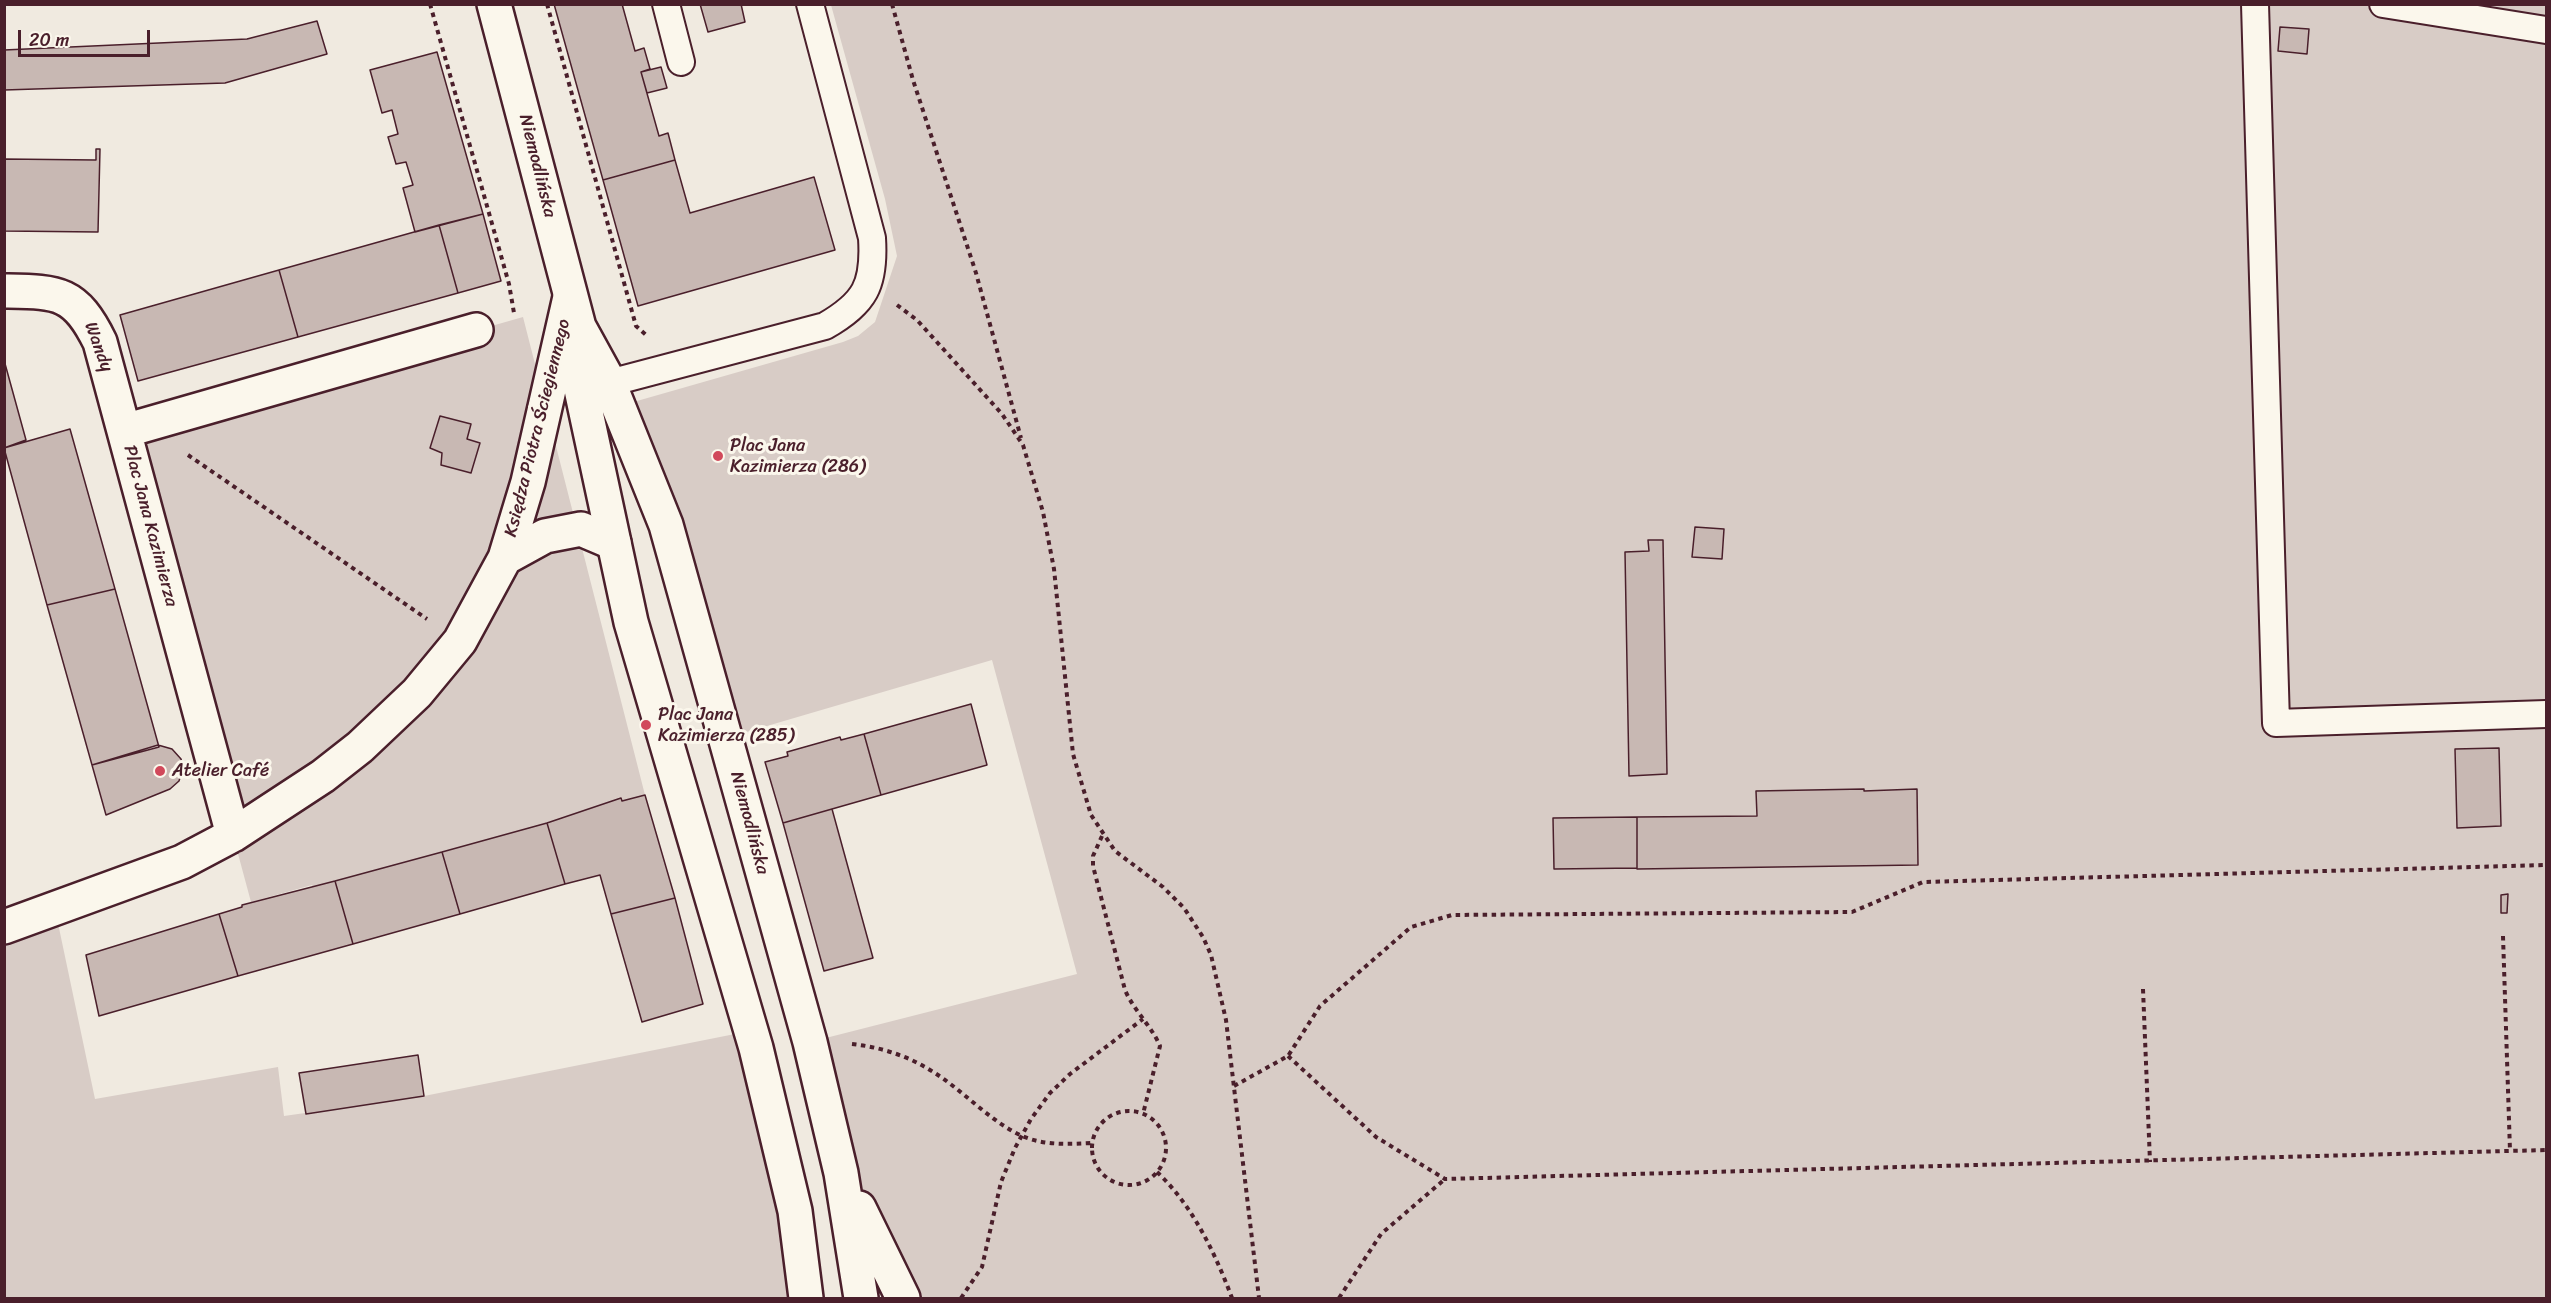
<!DOCTYPE html>
<meta charset="utf-8">
<style>
body{margin:0}
#map{position:relative;width:2551px;height:1303px;overflow:hidden;background:#f0eae0;font-family:Sriracha,sans-serif}
canvas{display:block}
.frame{position:absolute;inset:0;border:6px solid #4a1f2b;pointer-events:none}
.scale{position:absolute;left:18px;top:30px;width:132px;height:27px;box-sizing:border-box;border:3px solid #4a1f2b;border-top:0;padding-left:8px;font-size:18px;line-height:21px;white-space:nowrap;color:#4a1f2b;-webkit-text-stroke:4px #fbf7ec;paint-order:stroke}
</style>
<div id="map">
<canvas width="2551" height="1303"></canvas>
<div class="frame"></div>
<div class="scale">20 m</div>
</div>
<script>
const ctx = document.querySelector('canvas').getContext('2d');
ctx.lineJoin = 'round';
function fillPath(path, color) { ctx.fillStyle = color; ctx.fill(path, 'evenodd'); }
function trace(path, color, width, dash) { ctx.strokeStyle = color; ctx.lineWidth = width; ctx.lineCap = dash ? 'butt' : 'round'; ctx.setLineDash(dash || []); ctx.stroke(path); }
function drawText(font, color, halo, rows, align = 'center') {
  ctx.font = font + ' Sriracha,sans-serif'; ctx.lineWidth = 6; ctx.setLineDash([]); ctx.textBaseline = 'middle'; ctx.strokeStyle = halo; ctx.fillStyle = color; for (const [text, x, y, turn = 0] of rows) {
    ctx.save(); ctx.translate(x, y); ctx.rotate((+turn || 0) * Math.PI / 180); ctx.textAlign = isNaN(turn) ? turn : align; if (halo) ctx.strokeText(text, 0, 0); ctx.fillText(text, 0, 0); ctx.restore();
  }
}
fillPath(new Path2D(`
 M831 5H2546V1298H903L842 1173 810 1042 1077 974 992 660 726 738 630 403 843 342 858 336 875 322 897 256 885 199ZM1863 789 1864 791 1917 789 1918 866 1554 868 1553 818 1756 816 1757 791Z
 M523 317 645 795 622 801 621 798 547 823 313 888 312 885 251 902 124 431Z
 M55 909 95 1099 278 1067 284 1116 424 1096 750 1031 806 1298H5V927Z`), '#d8ccc6');
const building = new Path2D(`
 M554 4H622L635 51 644 48 650 69 641 72 659 136 668 133 675 160 603 180Z
 M700 4H741L745 22 708 32Z
 M317 21 327 54 225 83 4 90V50L247 39Z
 M2280 27 2309 29 2307 54 2278 51Z
 M437 52 483 214 415 232 403 188 413 185 406 162 396 164 388 137 398 134 392 110 382 113 370 70Z
 M661 67 667 88 647 93 641 72Z
 M96 149H100L98 232 4 231V159L96 160Z
 M675 160 690 213 814 177 835 250 638 306 603 180Z
 M483 214 501 281 458 293 439 225Z
 M439 225 458 293 298 337 279 270Z
 M279 270 298 337 138 381 120 315Z
 M4 360 26 440 4 448Z
 M440 416 471 424 467 439 480 443 471 473 441 465 442 453 430 448Z
 M70 429 115 589 47 605 4 448Z
 M1695 527 1724 529 1722 559 1692 557Z
 M1648 540H1663L1667 774 1629 776 1625 552 1649 551Z
 M115 589 159 747 92 765 47 605Z
 M971 704 987 765 881 795 864 734Z
 M864 734 881 795 783 823 765 762 788 756 787 752 840 737 841 740Z
 M158 745 172 749 181 759 183 767 179 781 170 789 106 815 92 765Z
 M2499 748 2501 826 2457 828 2455 749Z
 M1864 789V791L1917 789 1918 865 1637 869V817L1757 816 1756 791Z
 M645 795 675 898 611 914 600 875 565 884 547 823 621 798 622 801Z
 M832 809 873 958 824 971 783 823Z
 M1637 817V868L1554 869 1553 818Z
 M547 823 565 884 460 914 442 852Z
 M442 852 460 914 353 944 335 881Z
 M335 881 353 944 238 976 219 914 242 907V905Z
 M2508 894 2507 913H2501V895Z
 M675 898 703 1004 642 1022 611 914Z
 M219 914 238 976 99 1016 86 955Z
 M418 1055 424 1096 306 1114 299 1073Z`);
fillPath(building, '#c8b8b3');
trace(building, '#4a1f2b', 1.5);
const service = new Path2D(`
 M666 4 681 62
 M2255 4 2276 723 2546 714
 M2383 4 2546 30
 M609 383 825 326C865 303 875 285 872 238L810 4`);
const minor = new Path2D(`
 M4 291C58 292 75 291 100 342L233 835
 M124 431 476 330
 M505 558 545 536 581 529 614 543
 M4 927 182 862 233 835 323 776 360 747 417 693 460 641 505 558 528 482 570 297`);
const secondary = new Path2D(`
 M494 4 579 327 607 378 666 525 810 1042 841 1173 861 1298
 M579 332 581 389 631 622 756 1048 795 1211 806 1298
 M859 1208 903 1298`);
trace(service, '#4a1f2b', 30);
trace(minor, '#4a1f2b', 38);
trace(secondary, '#4a1f2b', 38);
trace(new Path2D(`
 M430 4 509 284 514 313
 M547 4 636 326 646 335
 M892 4 913 80 976 273 1021 438
 M897 305 917 320 1002 414 1023 445 1043 512 1054 569 1073 754 1091 815 1115 851 1163 887 1184 908 1203 937 1211 955 1226 1020 1259 1298
 M188 455 427 619
 M1102 836 1093 856V866L1125 990C1134 1011 1151 1025 1160 1046L1143 1114
 M2503 936 2510 1151
 M2143 989 2150 1162
 M852 1044C879 1047 906 1055 930 1070 962 1089 987 1119 1020 1135 1043 1146 1069 1144 1093 1143
 M1288 1056 1376 1137 1445 1179 2546 1150
 M1234 1086 1288 1056 1320 1006 1411 927 1452 915 1852 912 1923 882 2546 865
 M1092 1148a37 37 0 1 1 74 0a37 37 0 1 1-74 0Z
 M1157 1172C1193 1206 1215 1253 1232 1298
 M961 1298 982 1267 1001 1182 1015 1148 1031 1119 1050 1093 1070 1074 1143 1019
 M1339 1298 1381 1234 1445 1179`), '#4a1f2b', 4, [4.5, 4.5]);
trace(service, '#fbf7ec', 26);
trace(minor, '#fbf7ec', 33);
trace(secondary, '#fbf7ec', 33);
for (const [x, y, r, color] of [
 [718,456,6,"#d1495b"],
 [646,725,6,"#d1495b"],
 [160,771,6,"#d1495b"]
]) { const dot = new Path2D(); dot.arc(x, y, r, 0, 2 * Math.PI); ctx.fillStyle = color; ctx.fill(dot); trace(dot, '#fbf7ec', 2); }
drawText('18px', '#4a1f2b', '#fbf7ec', [
 ["Niemodlińska",537,166,76],
 ["Wandy",98,347,70],
 ["Księdza Piotra Ściegiennego",538,428,-76],
 ["Plac Jana Kazimierza",150,526,75],
 ["Niemodlińska",749,823,75]
]);
drawText('18px', '#4a1f2b', '#fbf7ec', [
 ["Plac Jana",730,446],
 ["Kazimierza (286)",730,467],
 ["Plac Jana",658,715],
 ["Kazimierza (285)",658,736],
 ["Atelier Café",172,771]
], 'left');
</script>
